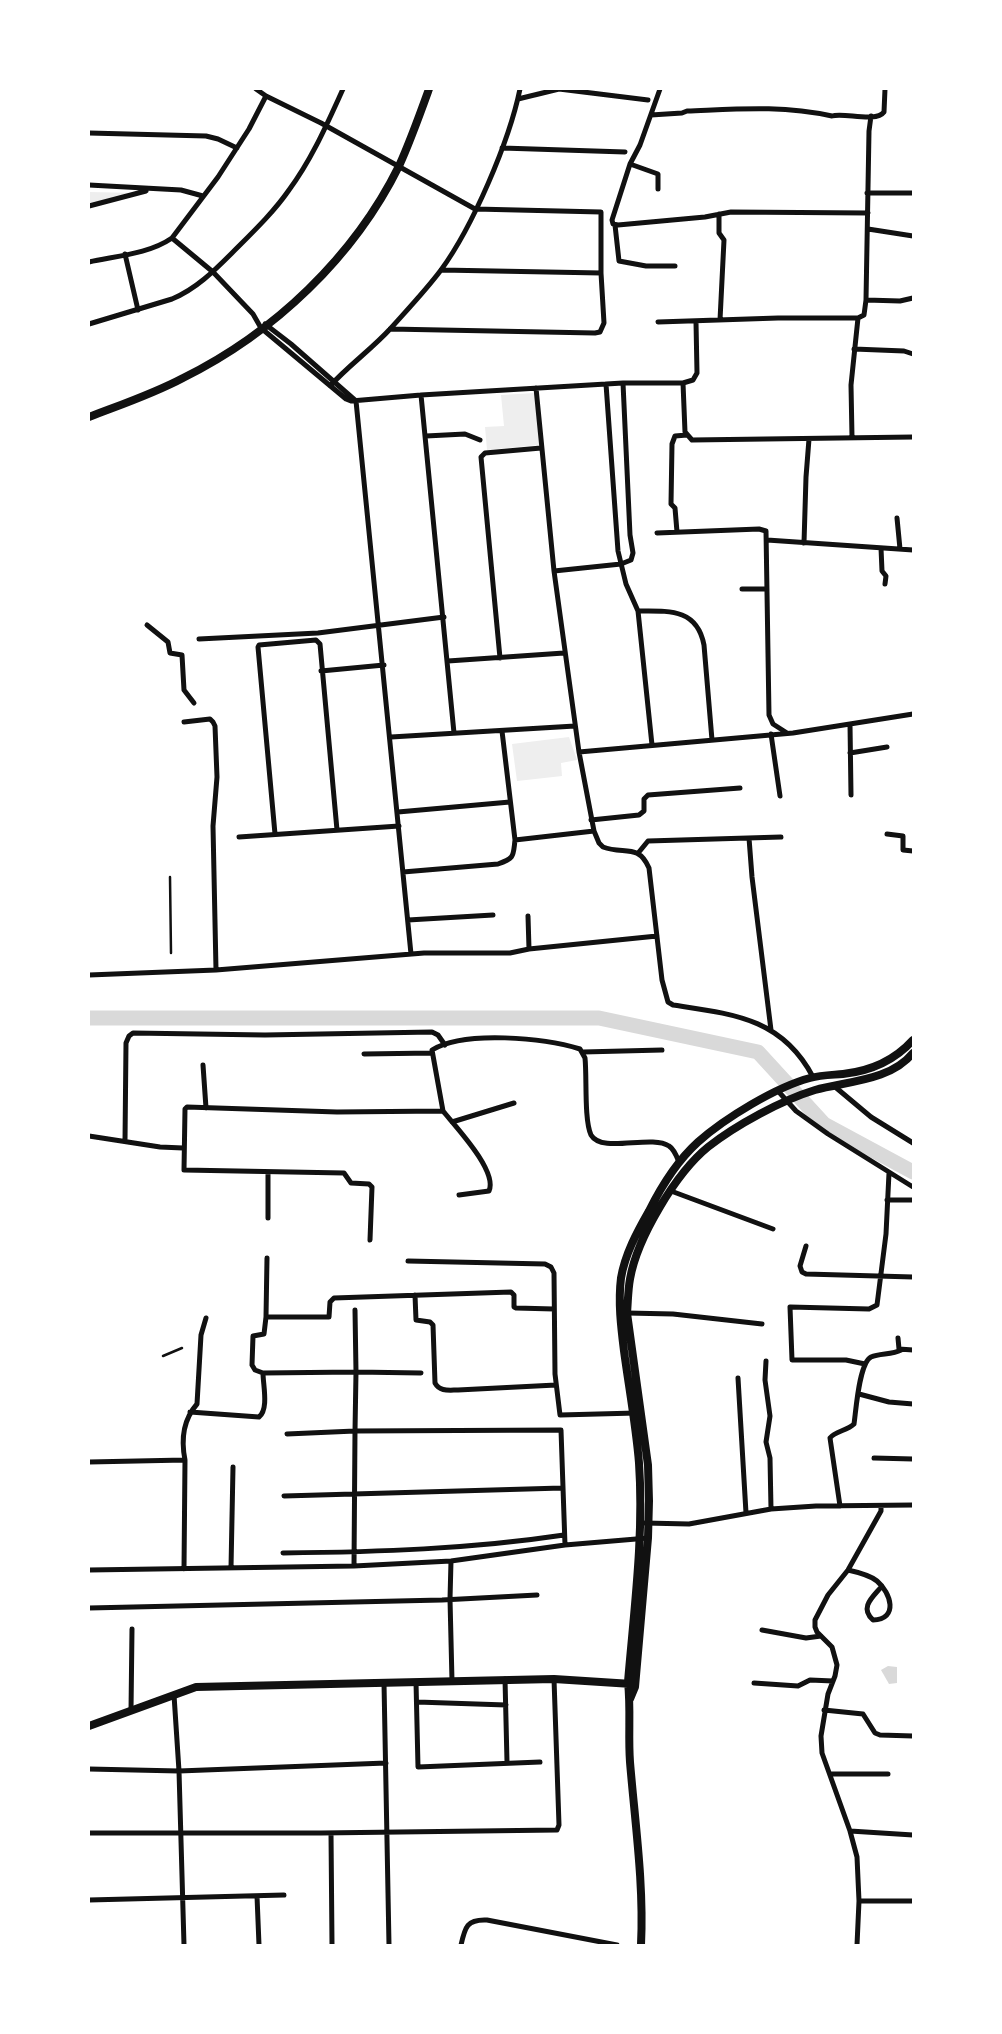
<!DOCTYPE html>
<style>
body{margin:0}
#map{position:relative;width:1002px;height:2034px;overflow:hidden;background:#fff;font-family:Raleway,sans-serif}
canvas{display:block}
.frame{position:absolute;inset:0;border:90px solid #fff;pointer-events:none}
</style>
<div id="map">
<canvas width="1002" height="2034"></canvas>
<div class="frame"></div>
</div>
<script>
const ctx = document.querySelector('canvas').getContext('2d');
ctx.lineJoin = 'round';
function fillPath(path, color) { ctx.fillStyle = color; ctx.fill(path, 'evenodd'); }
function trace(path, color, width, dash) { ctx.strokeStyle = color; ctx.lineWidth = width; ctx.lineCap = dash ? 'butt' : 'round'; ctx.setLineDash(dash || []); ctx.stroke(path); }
fillPath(new Path2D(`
 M89 192 139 193 89 203Z
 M535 393 539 445 487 450 485 427 504 426 501 395Z
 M569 737 577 760 561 763 562 776 517 781 512 744Z`), '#eee');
fillPath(new Path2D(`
 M888 1666 897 1667V1683L889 1684 881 1670Z`), '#d9d9d9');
trace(new Path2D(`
 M89 1018H599L758 1052 824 1124 913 1172`), '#d9d9d9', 15);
trace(new Path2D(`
 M170 877 171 953
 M163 1356 182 1348`), '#111', 2.5);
trace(new Path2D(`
 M256 89 266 96 321 123 475 209 601 212V273L604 323 600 332 595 333 390 329
 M660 89 640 145 630 164 612 220 613 224 618 225 705 217 731 212 868 213
 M518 99 559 89 648 100
 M651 115 682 113 687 111C738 109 781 105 832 116 843 112 876 123 884 112L885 89
 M89 133 206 136 218 139 237 148
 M502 148 625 152
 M630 164 658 174V189
 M89 185 181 190 203 196
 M867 193H913
 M89 206 146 191
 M719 214V233L724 240 720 320
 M615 225 619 261 646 266H675
 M868 229 913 236
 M172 238 213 272 253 314 261 328 346 399 351 401 421 395 623 383H683L693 380 697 373 696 322
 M125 254 138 310
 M89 262C116 256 149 254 172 238L218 177 249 129 266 96
 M441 270 601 273
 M866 300 900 301 913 298
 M658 322 778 318H858L864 315 866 300 869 131 871 116
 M89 324 172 299C196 289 214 271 232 253 252 233 273 213 289 190 312 159 327 124 343 89
 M265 324 291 344 356 401
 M854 349 904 351 913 354
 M683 383 685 432 692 440 913 437
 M606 384 618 551 626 584 638 611 652 745
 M330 386C349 365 372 349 391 328 408 309 426 290 441 270 473 226 509 142 520 89
 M536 388 554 571 579 752 594 831 599 843 603 847C624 855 638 843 649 868L662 980 668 1002 673 1005C733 1014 782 1018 813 1077
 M421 395 454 733
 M356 401 411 954
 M426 436 465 434 480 440
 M852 437 851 385 858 318
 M897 518 900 549
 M677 532 675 508 671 504 672 444 675 436 687 435
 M657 533 759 529 766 531 769 715 773 724 787 733
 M767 540 913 550
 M804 543 806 477 809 439
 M881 548 882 571 886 576 885 584
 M554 571 621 564 631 560 633 553 630 535 623 383
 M742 589H767
 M638 611C668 611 697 608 704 645L712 740
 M147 625 168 642 170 653 182 655 184 690 194 703
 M199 639 318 633 444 617
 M500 658 481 457 485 453 541 448
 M448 661 564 653
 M321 671 384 665
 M184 722 210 719 213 722 215 726 217 777 213 826 216 970
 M850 724 851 795
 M771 734 780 796
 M391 737 575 726
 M579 752 793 733 913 714
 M850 753 887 747
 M398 812 510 802
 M591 820 639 815 644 811V799L648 795 740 788
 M275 834 258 647 259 645 316 640 320 644 337 830
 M887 834 903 836V850L913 851
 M239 837 399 826
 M749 838 752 877 771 1030
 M515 840 594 831
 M639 852 648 841 781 837
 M403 872 498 864C515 858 513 856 515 840L502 731
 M528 916 529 949
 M408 920 493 915
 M89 975 216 970 424 953H510L529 949 657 936
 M583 1052 662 1050
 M364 1054 432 1053
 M203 1065 206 1108
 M834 1086 871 1117 913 1143
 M778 1091 796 1111 828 1134 913 1187
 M443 1111C455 1126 498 1171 489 1191L459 1195
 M452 1122 514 1103
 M89 1136 160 1147 183 1148
 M125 1141 126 1043 129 1036 133 1033 265 1035 432 1032 438 1035 445 1045
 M268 1172V1218
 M671 1191 773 1229
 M887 1200H913
 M370 1240 372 1187 369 1184 351 1183 344 1173 184 1170 185 1109 187 1107 337 1112 443 1111 432 1050C464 1030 545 1038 580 1049L585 1058C587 1077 584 1120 591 1135 602 1154 651 1134 669 1146 674 1149 677 1157 679 1162
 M806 1246 800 1266 802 1272 806 1274 913 1277
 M408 1261 545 1264 551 1267 554 1273 555 1374 560 1415 636 1413
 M415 1295 416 1320 430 1322 433 1325 435 1383C440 1392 449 1390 458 1390L556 1385
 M355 1310 356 1372 421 1373
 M627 1313 673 1314 762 1324
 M266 1317 267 1258
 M898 1338 899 1349 913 1350
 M766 1361 765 1380 770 1416 766 1442 770 1458 771 1509
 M865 1364 846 1360H792L790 1307 869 1309 877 1305 886 1234 889 1173
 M263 1373 356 1372 355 1431 561 1430 565 1545
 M738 1378 746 1513
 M859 1394 889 1402 913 1404
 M190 1412 259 1417C269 1409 263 1385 263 1373L255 1370 252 1365 253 1336 264 1334 266 1317H329L330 1302 334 1298 511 1292 514 1295V1307L516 1308 554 1309
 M287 1434 355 1431 354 1566
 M874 1458 913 1459
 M185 1460C181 1440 183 1420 197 1404L201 1335 206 1318
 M89 1462 185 1460 184 1569
 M284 1496 562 1488
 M840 1506 830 1438C835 1431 847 1431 854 1424 856 1411 859 1363 871 1357 880 1353 892 1355 901 1350
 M645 1523 689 1524 771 1509 816 1506 913 1505
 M283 1553C377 1552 471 1549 564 1535
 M451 1561 450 1599 452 1681
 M231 1568 233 1467
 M89 1570 354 1566 451 1561 565 1545 648 1538
 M848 1570C857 1572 870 1575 877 1581 891 1593 899 1619 873 1620 859 1607 873 1597 882 1586
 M89 1608 442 1600 537 1595
 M762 1630 806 1638 821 1636
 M505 1679 507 1762
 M416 1682 418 1767 540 1762
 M384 1683 389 1945
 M754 1683 798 1686 810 1680 833 1681
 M174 1695 179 1771 184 1945
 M417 1702 506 1705
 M824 1710 863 1714 875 1733 880 1735 913 1736
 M131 1711 132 1629
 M89 1769 179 1771 386 1763
 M830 1774H888
 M850 1831 913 1835
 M89 1833H321L557 1830 559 1825 554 1679
 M331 1833 332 1945
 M257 1896 259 1945
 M89 1900 284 1895
 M859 1901H913
 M461 1945C465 1927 467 1919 487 1920L617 1945
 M857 1945 859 1901 857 1857 850 1831 822 1753 821 1736 828 1694 835 1676 837 1665 832 1647 817 1632 815 1627V1620L828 1595 848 1570 881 1511V1506`), '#111', 5);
trace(new Path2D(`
 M89 417C120 405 153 394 183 378 274 333 354 257 399 166 410 142 420 114 429 89
 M630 1699 635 1687 648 1538 649 1501 648 1465 627 1313C628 1301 628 1290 630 1279 637 1238 676 1173 708 1147 736 1125 782 1100 815 1090 848 1081 890 1081 913 1053
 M89 1726 196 1687 554 1679 632 1684
 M641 1945C644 1884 635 1823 630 1762 628 1735 631 1709 628 1682 634 1610 644 1536 639 1463 636 1426 629 1388 624 1351 621 1327 618 1302 621 1278 625 1254 637 1232 649 1211 662 1185 677 1161 698 1142 725 1118 776 1087 810 1078 821 1075 832 1075 843 1074 871 1071 894 1061 913 1040`), '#111', 8);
</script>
